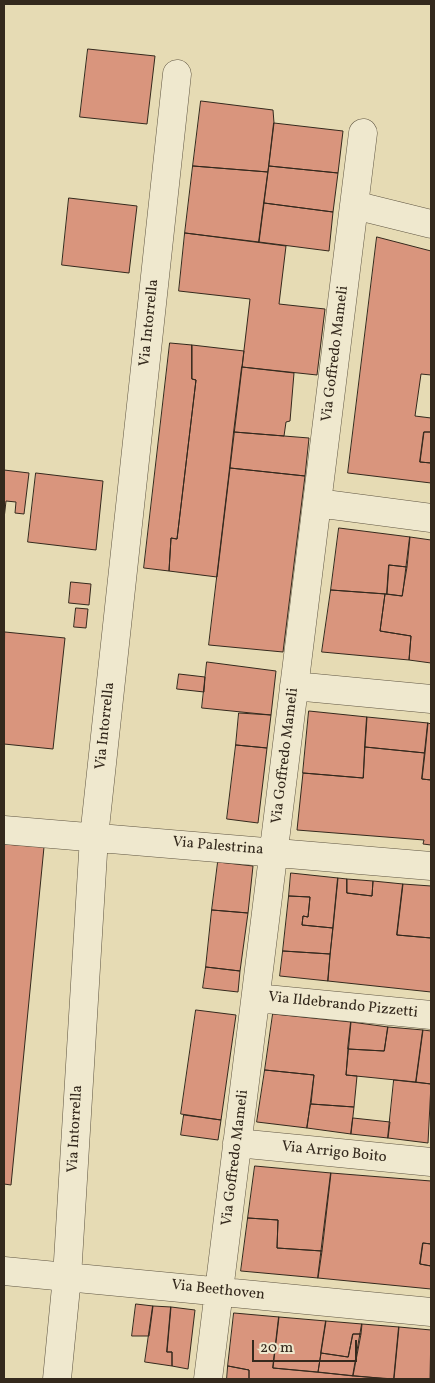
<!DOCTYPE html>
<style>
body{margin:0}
#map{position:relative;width:435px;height:1383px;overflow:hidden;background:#e6dbb4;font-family:Vollkorn,serif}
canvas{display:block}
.frame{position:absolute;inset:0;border:5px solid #34291d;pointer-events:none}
.scale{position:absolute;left:252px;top:1340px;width:105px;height:22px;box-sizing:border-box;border:2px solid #34291d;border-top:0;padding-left:6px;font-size:15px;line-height:18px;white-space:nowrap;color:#34291d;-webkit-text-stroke:4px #efe8ce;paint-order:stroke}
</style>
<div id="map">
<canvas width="435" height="1383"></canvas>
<div class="frame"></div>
<div class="scale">20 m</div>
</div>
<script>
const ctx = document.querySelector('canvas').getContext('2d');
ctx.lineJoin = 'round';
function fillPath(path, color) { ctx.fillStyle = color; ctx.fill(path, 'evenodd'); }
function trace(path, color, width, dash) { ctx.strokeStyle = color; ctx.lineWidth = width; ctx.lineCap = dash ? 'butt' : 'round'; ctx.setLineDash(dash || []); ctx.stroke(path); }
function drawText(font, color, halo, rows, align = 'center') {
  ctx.font = font + ' Vollkorn,serif'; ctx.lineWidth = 4; ctx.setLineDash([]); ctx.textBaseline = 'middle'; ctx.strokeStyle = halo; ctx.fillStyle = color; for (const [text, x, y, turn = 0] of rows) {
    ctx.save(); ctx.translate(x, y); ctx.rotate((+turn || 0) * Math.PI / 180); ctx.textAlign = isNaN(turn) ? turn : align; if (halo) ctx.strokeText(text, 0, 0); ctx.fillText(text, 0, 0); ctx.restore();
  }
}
const building = new Path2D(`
 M88 49 155 56 147 124 80 117Z
 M201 101 273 110 274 123 268 172 193 166Z
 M274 123 343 131 338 173 269 166Z
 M193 166 268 172 259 242 185 233Z
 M269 166 338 173 333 212 264 203Z
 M69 198 137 206 129 273 62 265Z
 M264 203 333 212 329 251 259 242Z
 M185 233 286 246 279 304 325 309 317 375 242 367 250 299 179 291Z
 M377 237 431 251V375L421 374 415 416 431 418V432H424L420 462 431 463V483L348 473Z
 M170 343 192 345V379L196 380 177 539 171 538 169 571 144 568Z
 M192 345 244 351 217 577 169 571 171 538 177 539 196 380 192 379Z
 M242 367 294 373 290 421 286 422 284 436 234 432Z
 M234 432 309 438 305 476 230 468Z
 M424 432H431V463L420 462Z
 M230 468 305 476 283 652 209 645Z
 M4 470 29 473 24 514 15 513 16 502 6 501 4 519Z
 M36 473 103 481 96 550 28 542Z
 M339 528 410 537 407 567 389 565 387 594 331 590Z
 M410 537 431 540V663L409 660 411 636 380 631 385 594 402 596Z
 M389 565 407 567 402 596 387 594Z
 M71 582 91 584 89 605 69 603Z
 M331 590 385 594 380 631 411 636 409 660 322 652Z
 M76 608 88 609 86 628 74 627Z
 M5 632 65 638 53 749 4 744Z
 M207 662 276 671 271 715 202 708Z
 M179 674 205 677 204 692 177 689Z
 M309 711 367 717 363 778 303 773Z
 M239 713 271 715 267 748 236 745Z
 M367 717 428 723 425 753 365 747Z
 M428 723 431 724V780L422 779Z
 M236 745 267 748 258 823 227 819Z
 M365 747 425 753 422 779 431 780V845L423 844 424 840 297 830 303 773 363 778Z
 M4 844 44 847 11 1185 4 1184Z
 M218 862 253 866 248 913 212 910Z
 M291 873 338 878 333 928 302 925 303 916 308 917 310 897 289 896Z
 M338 878 347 879V893L372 896 373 881 403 884 397 935 431 938V992L328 981Z
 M347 879 373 881 372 896 347 893Z
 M403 884 431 886V938L397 935Z
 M289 896 310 897 308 917 303 916 302 925 333 928 330 954 283 951Z
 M212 910 248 913 240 971 206 967Z
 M283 951 330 954 328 981 280 976Z
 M206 967 240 971 238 992 203 988Z
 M196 1010 236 1015 221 1120 181 1114Z
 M273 1014 351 1022 346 1075 357 1076 354 1107 311 1104 314 1075 265 1070Z
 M351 1022 388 1027 384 1051 348 1049Z
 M388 1027 423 1030 416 1082 346 1075 348 1049 384 1051Z
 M423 1030 431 1031V1084L416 1082Z
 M265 1070 314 1075 307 1128 257 1122Z
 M394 1080 431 1084 428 1143 388 1138Z
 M311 1104 354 1107 351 1134 307 1128Z
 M184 1115 221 1120 218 1140 181 1135Z
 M353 1118 390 1122 388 1138 351 1134Z
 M255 1166 331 1173 322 1251 277 1248 278 1220 248 1218Z
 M331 1173 431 1181V1244L423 1243 420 1264 431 1266V1289L318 1278Z
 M248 1218 278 1220 277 1248 322 1251 318 1278 241 1271Z
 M423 1243 431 1244V1266L420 1264Z
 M136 1304 153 1306 149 1336H132Z
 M153 1306 171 1307 167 1352H172V1366L145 1362Z
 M171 1307 195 1310 188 1369 172 1366V1352H167Z
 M234 1313 279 1317 273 1368 388 1379H249V1370L228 1366Z
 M279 1317 326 1321 318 1372 273 1368Z
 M326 1321 362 1324 361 1334H353L348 1357 321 1353Z
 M362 1324 399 1327 394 1379 353 1376Z
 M399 1327 431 1330 430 1379H394Z
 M353 1334H361L353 1376 318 1372 321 1353 348 1357Z
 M228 1366 249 1370V1379H227Z`);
fillPath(building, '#d9957d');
trace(building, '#34291d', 1);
const minor = new Path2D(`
 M354 205 431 224
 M317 503 431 518
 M294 686 431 699
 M4 830 431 866
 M256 998 431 1015
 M237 1143 431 1162
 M4 1271 431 1312
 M57 1379 67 1277 94 837 177 74
 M208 1379 363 133`);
trace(minor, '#605643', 29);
trace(minor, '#efe8ce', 28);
drawText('15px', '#34291d', '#efe8ce', [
 ["Via Intorrella",150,323,-84],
 ["Via Goffredo Mameli",336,354,-83],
 ["Via Intorrella",106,726,-84],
 ["Via Goffredo Mameli",286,756,-83],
 ["Via Palestrina",218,847,5],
 ["Via Ildebrando Pizzetti",343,1006,6],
 ["Via Intorrella",76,1129,-87],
 ["Via Arrigo Boito",334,1153,6],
 ["Via Goffredo Mameli",236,1158,-83],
 ["Via Beethoven",218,1291,6]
]);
</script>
